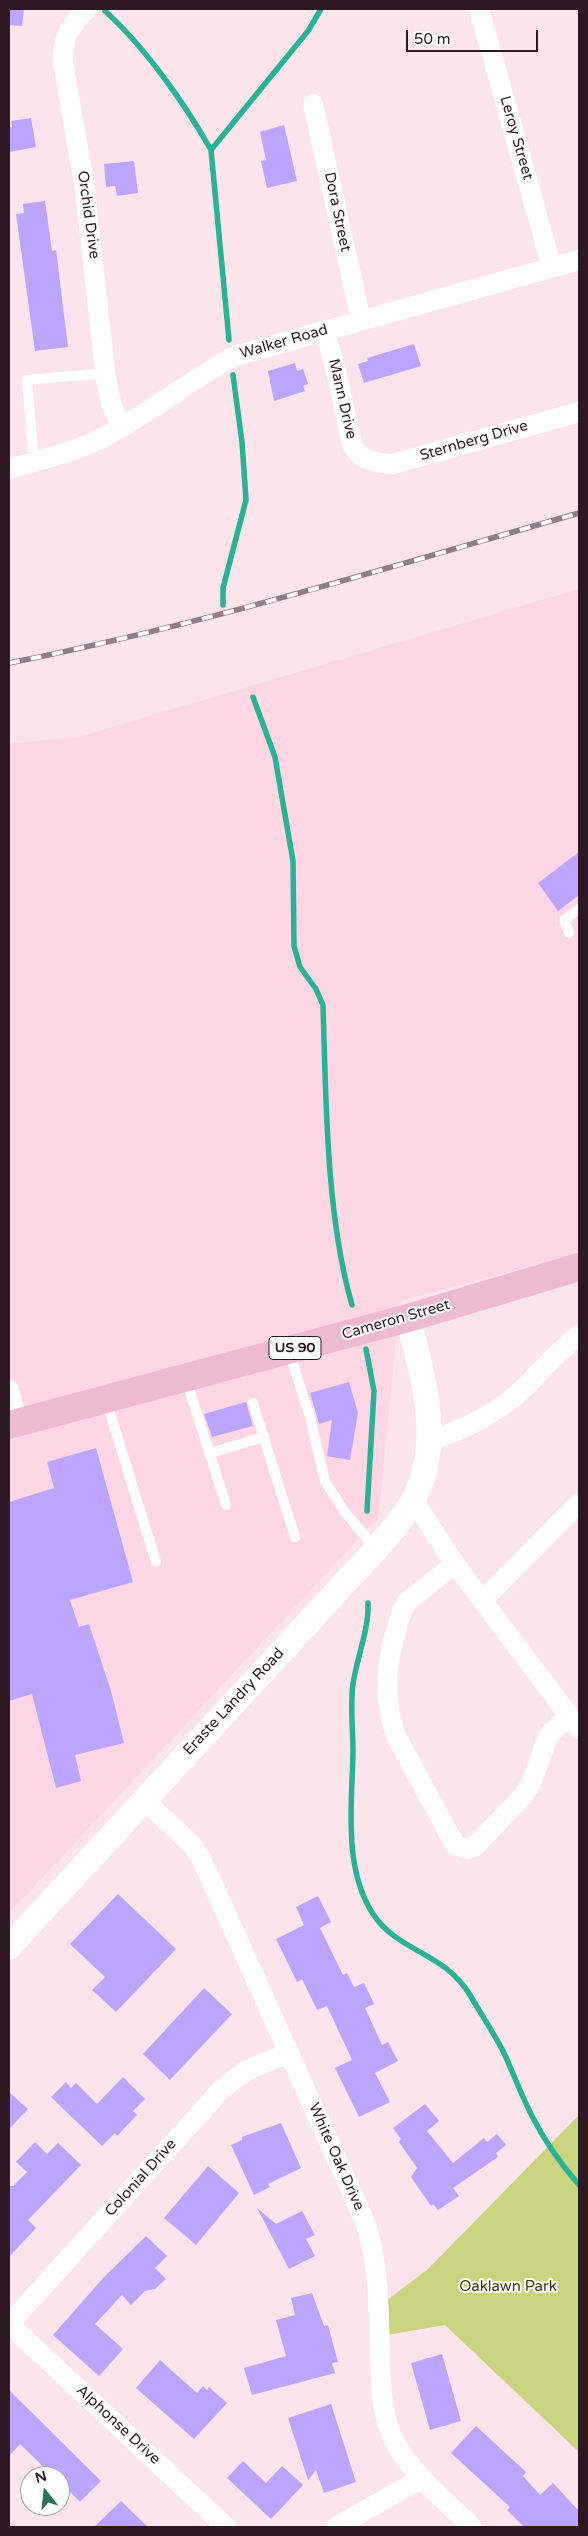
<!DOCTYPE html>
<style>
body{margin:0}
#map{position:relative;width:588px;height:2536px;overflow:hidden;background:#fbe4ec;font-family:"Varela Round",sans-serif}
canvas{display:block}
.frame{position:absolute;inset:0;border:10px solid #2e1922;pointer-events:none}
.north{position:absolute;left:20px;top:2466px;width:50px;height:50px;box-sizing:border-box;background:#fff;border:1px solid #aba3a7;border-radius:50%;rotate:344deg;font-size:14px;font-weight:700;line-height:20px;text-align:center;color:#2e1922}
.north::after{content:'';display:block;margin:auto;width:18px;height:22px;background:#2e705f;clip-path:polygon(50% 0,100% 100%,50% 72%,0 100%)}
.scale{position:absolute;left:406px;top:30px;width:132px;height:22px;box-sizing:border-box;border:2px solid #2e1922;border-top:0;padding-left:6px;font-size:15px;line-height:18px;white-space:nowrap;color:#2e1922;-webkit-text-stroke:4px #fff;paint-order:stroke}
</style>
<div id="map">
<canvas width="588" height="2536"></canvas>
<div class="frame"></div>
<div class="north">N</div>
<div class="scale">50 m</div>
</div>
<script>
const ctx = document.querySelector('canvas').getContext('2d');
ctx.lineJoin = 'round';
function fillPath(path, color) { ctx.fillStyle = color; ctx.fill(path, 'evenodd'); }
function trace(path, color, width, dash) { ctx.strokeStyle = color; ctx.lineWidth = width; ctx.lineCap = dash ? 'butt' : 'round'; ctx.setLineDash(dash || []); ctx.stroke(path); }
function drawText(font, color, halo, rows, align = 'center') {
  ctx.font = font + ' "Varela Round",sans-serif'; ctx.lineWidth = 4; ctx.setLineDash([]); ctx.textBaseline = 'middle'; ctx.strokeStyle = halo; ctx.fillStyle = color; for (const [text, x, y, turn = 0] of rows) {
    ctx.save(); ctx.translate(x, y); ctx.rotate((+turn || 0) * Math.PI / 180); ctx.textAlign = isNaN(turn) ? turn : align; if (halo) ctx.strokeText(text, 0, 0); ctx.fillText(text, 0, 0); ctx.restore();
  }
}
fillPath(new Path2D(`
 M579 589V1253L400 1301 378 1518 9 1913V744L79 737Z`), '#fed6e4');
fillPath(new Path2D(`
 M579 2115V2452L445 2325 387 2335 382 2304 427 2270Z`), '#c9d47e');
trace(new Path2D(`
 M105 11C145 47 185 104 211 150
 M229 340 211 150 308 31 321 9
 M223 605V588L246 500 242 442 233 375
 M253 697 275 757 293 861 294 946 300 967 316 989 323 1005C326 1100 326 1215 352 1305
 M366 1349 374 1391 367 1511
 M368 1603C369 1630 357 1657 353 1684 350 1706 353 1730 353 1752 352 1804 343 1868 373 1914 399 1953 443 1951 470 1995 481 2014 493 2032 503 2051 513 2072 521 2095 532 2116 544 2140 561 2164 579 2185`), '#28b298', 5.5);
fillPath(new Path2D(`
 M9 9H24L22 26 9 25Z
 M31 118 36 147 9 152V128L12 127 11 121Z
 M284 125 297 181 267 188 261 161 266 160 260 132Z
 M134 161 138 193 117 196 115 186 106 187 104 164Z
 M45 201 52 251 56 250 68 347 35 351 16 214 24 213 23 204Z
 M414 344 421 366 364 383 358 364 368 361 367 358Z
 M295 363 297 371 303 369 308 384 303 386 305 391 274 401 268 371Z
 M579 852V895L558 911 538 883Z
 M349 1382 358 1413 350 1460 327 1456 332 1420 319 1424 310 1393Z
 M246 1402 253 1426 212 1437 204 1414Z
 M96 1448 133 1582 70 1600 79 1627 89 1624 111 1691 124 1743 75 1755 81 1781 56 1788 32 1694 9 1701V1502L54 1488 47 1462Z
 M118 1894 176 1949 116 2012 92 1990 105 1977 70 1944Z
 M318 1896 331 1922 320 1928 343 1975 347 1973 354 1987 364 1983 374 2004 365 2008 382 2045 388 2042 398 2061 375 2073 390 2102 359 2117 335 2068 352 2060 327 2006 317 2010 302 1979 297 1982 276 1939 304 1925 296 1907Z
 M204 1988 232 2014 170 2080 143 2054Z
 M123 2077 145 2099 133 2111 137 2115 117 2136 115 2133 102 2146 51 2097 66 2082 71 2088 76 2083 97 2104Z
 M9 2092 28 2109 9 2129Z
 M425 2104 439 2121 427 2131 453 2163 484 2138 487 2142 497 2134 506 2145 496 2153 498 2157 453 2188 459 2196 438 2210 433 2204 431 2206 411 2177 417 2168 399 2142 401 2139 393 2128Z
 M281 2123 301 2168 268 2184 270 2187 254 2195 231 2145 242 2140V2137Z
 M35 2142 47 2154 58 2143 81 2165 28 2220 36 2228 9 2257V2186H13L27 2172 16 2162Z
 M208 2166 239 2193 196 2245 164 2218Z
 M257 2208 276 2224 302 2211 315 2235 306 2239 315 2256 289 2269Z
 M146 2236 167 2256 155 2268 166 2279 155 2289 145 2291 131 2305 122 2295 95 2324 123 2349 99 2376 53 2335 104 2277Z
 M312 2293 324 2326 328 2325 338 2362 332 2363 335 2373 252 2395 244 2368 286 2356 276 2320 295 2315 291 2298Z
 M442 2354 461 2421 430 2430 411 2363Z
 M160 2360 197 2393 203 2386 207 2390 209 2387 227 2403 194 2439 136 2388Z
 M9 2390 101 2481 80 2502 60 2482V2476H53L20 2444 9 2456Z
 M331 2404 356 2482 324 2493 316 2470 308 2480 288 2418Z
 M476 2426 526 2472 523 2476 540 2495 553 2483 579 2511V2527H524L507 2510 510 2507 451 2453Z
 M243 2461 266 2483 282 2466 303 2485 271 2519 227 2478Z
 M121 2501 148 2527H94Z`), '#bba5fe');
trace(new Path2D(`
 M34 462 27 380 106 373
 M569 933 564 920 579 909
 M289 1352 310 1417 325 1481 344 1511 376 1549
 M186 1379 226 1505
 M106 1400 156 1562
 M253 1403 295 1537
 M210 1453 264 1437`), '#fff', 10);
trace(new Path2D(`
 M87 9C70 25 62 38 63 62L85 190 106 380 112 406 122 427
 M479 9 552 268
 M313 104 361 320
 M324 330 335 367 353 447C363 462 377 463 393 464L579 412
 M9 469C39 460 72 453 100 439 148 415 188 381 235 356L579 260
 M9 1390 18 1423
 M430 1440C463 1431 499 1412 524 1388 542 1370 559 1350 579 1335
 M413 1500 455 1564 579 1729
 M455 1564 408 1601 402 1611C387 1655 381 1692 396 1736L455 1845 467 1849 474 1847 523 1796 531 1784 548 1736 569 1715
 M483 1600 579 1503
 M144 1800 191 1844 201 1858 366 2224C379 2266 379 2313 380 2357 381 2388 381 2418 397 2446 415 2477 447 2502 472 2527
 M9 2324 222 2089 245 2071 289 2053
 M9 2324 226 2527
 M336 2527 422 2478`), '#fff', 20);
trace(new Path2D(`
 M9 1947 378 1547C390 1533 402 1520 411 1504 445 1446 423 1378 408 1318`), '#fff', 25);
trace(new Path2D(`
 M9 1425 408 1318 579 1267`), '#eebacf', 28);
const rail = new Path2D(`
 M9 663C202 625 390 567 579 513`);
trace(rail, '#927c85', 5.5);
trace(rail, '#fff', 4, [11]);
for (const [x, y, w] of [
 [295,1348,52]
]) { const box = new Path2D(); box.roundRect(x - w / 2, y - 11.5, w, 23, 4); ctx.fillStyle = '#fff'; ctx.fill(box); trace(box, '#2e1922', 1); }
drawText('bold 14px', '#2e1922', null, [
 ["US 90",295,1348]
]);
drawText('15px', '#2e1922', '#fff', [
 ["Leroy Street",516,138,74],
 ["Dora Street",337,212,78],
 ["Orchid Drive",88,215,82],
 ["Walker Road",284,342,-16],
 ["Mann Drive",342,399,77],
 ["Sternberg Drive",474,441,-16],
 ["Cameron Street",396,1320,-16],
 ["Eraste Landry Road",234,1702,-47],
 ["White Oak Drive",336,2157,66],
 ["Colonial Drive",141,2178,-48],
 ["Alphonse Drive",118,2425,43]
]);
drawText('15px', '#383d02', '#fff', [
 ["Oaklawn Park",508,2287]
]);
</script>
